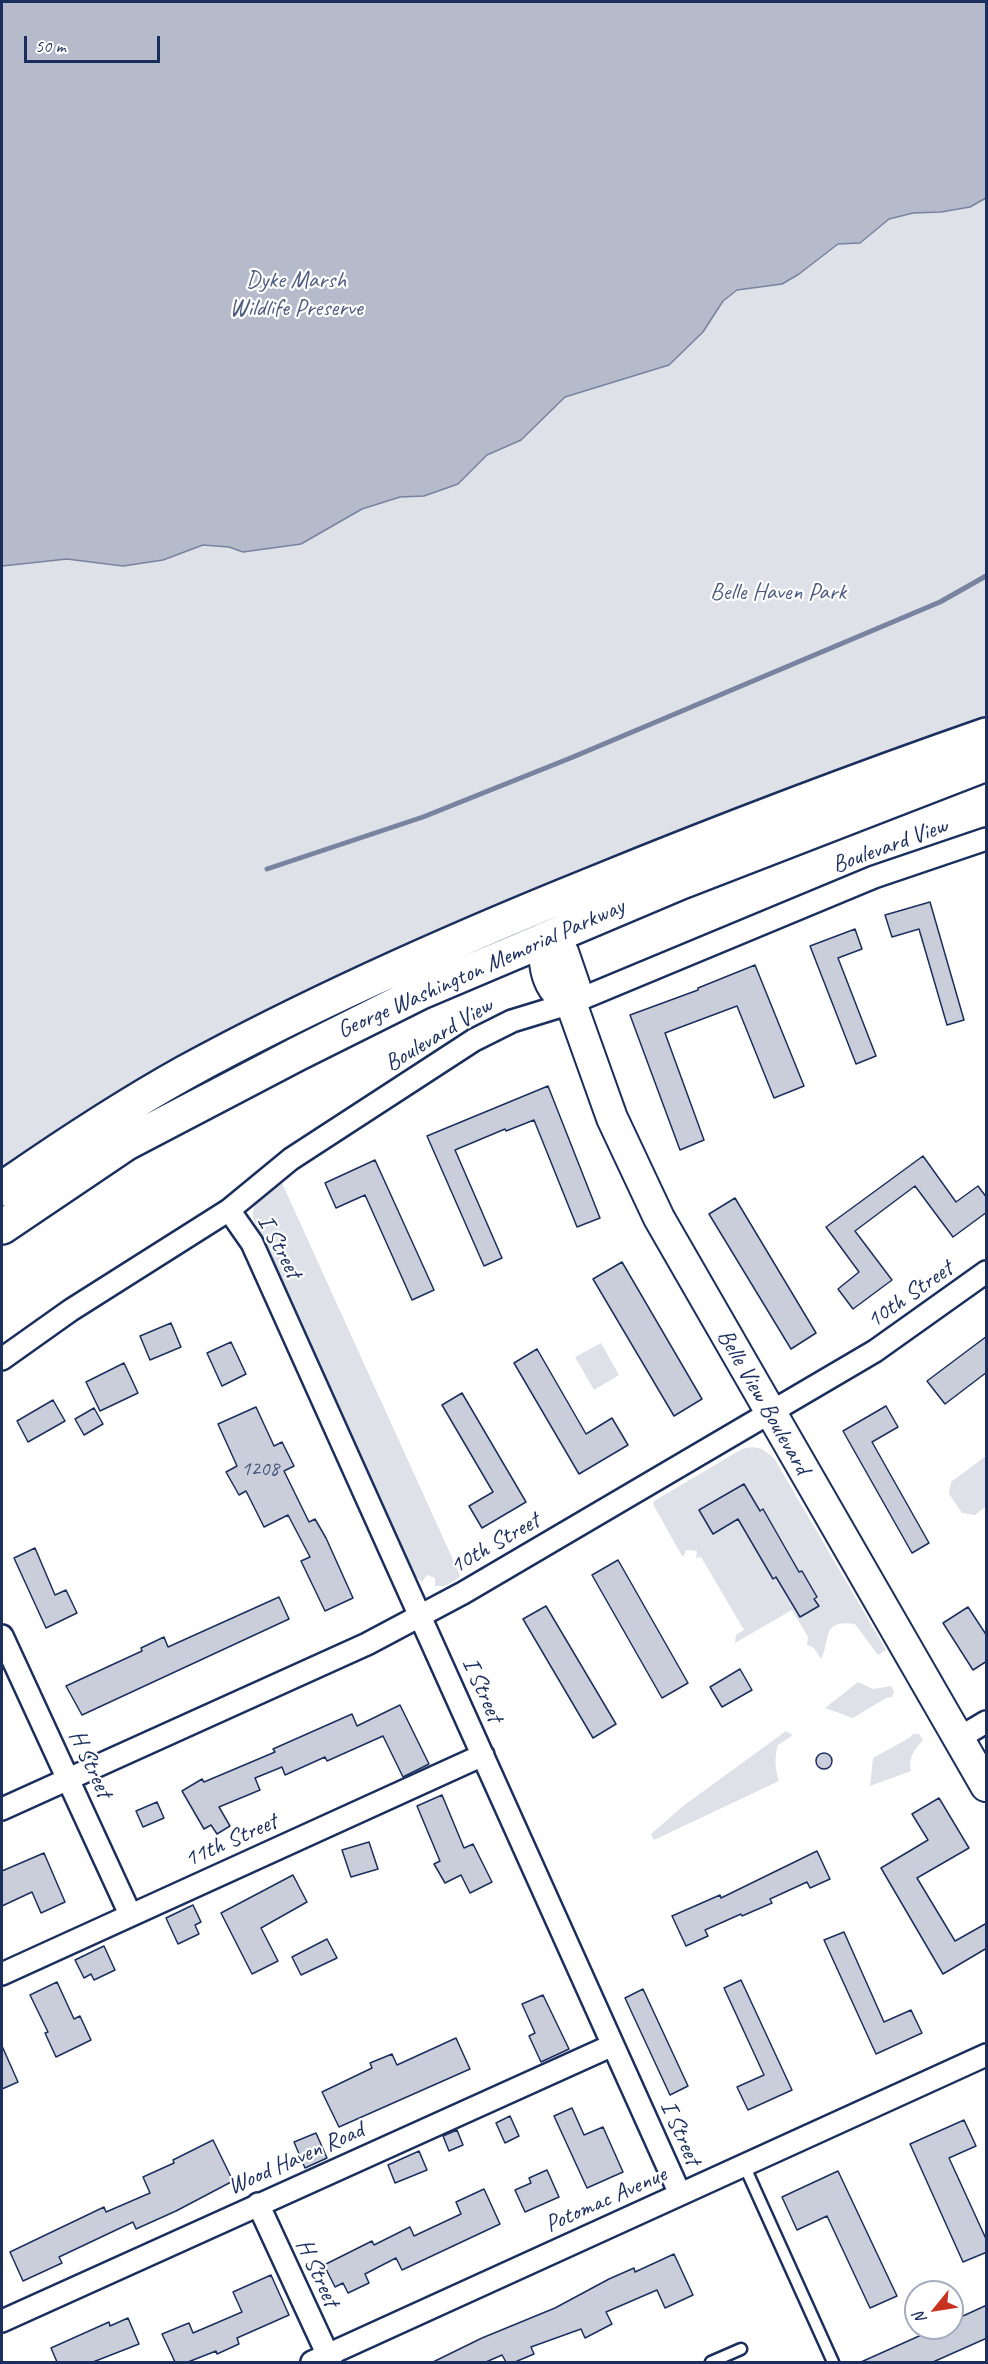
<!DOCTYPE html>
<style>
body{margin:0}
#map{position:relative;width:988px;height:2364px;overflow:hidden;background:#fff;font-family:Caveat,sans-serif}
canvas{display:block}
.frame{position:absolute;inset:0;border:3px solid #1b2f5e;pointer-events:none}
.north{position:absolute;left:904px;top:2280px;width:60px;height:60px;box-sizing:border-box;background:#fff;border:2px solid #a4acbf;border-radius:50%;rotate:240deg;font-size:16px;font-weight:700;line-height:24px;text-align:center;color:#1b2f5e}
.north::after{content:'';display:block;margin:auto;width:21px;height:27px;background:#c8321e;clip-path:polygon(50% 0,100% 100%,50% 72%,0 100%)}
.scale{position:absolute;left:24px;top:36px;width:136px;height:27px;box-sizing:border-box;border:3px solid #1b2f5e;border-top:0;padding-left:8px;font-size:18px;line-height:21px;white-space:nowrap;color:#1b2f5e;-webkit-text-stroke:4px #fff;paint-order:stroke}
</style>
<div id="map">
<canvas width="988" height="2364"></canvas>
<div class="frame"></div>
<div class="north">N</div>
<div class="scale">50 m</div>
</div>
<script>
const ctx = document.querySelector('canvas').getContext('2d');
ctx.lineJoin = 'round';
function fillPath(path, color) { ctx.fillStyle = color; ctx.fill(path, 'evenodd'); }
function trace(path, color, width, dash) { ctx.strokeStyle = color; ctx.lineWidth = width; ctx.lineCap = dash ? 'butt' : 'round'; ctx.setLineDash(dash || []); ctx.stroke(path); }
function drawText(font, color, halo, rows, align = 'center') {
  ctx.font = font + ' Caveat,sans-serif'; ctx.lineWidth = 4.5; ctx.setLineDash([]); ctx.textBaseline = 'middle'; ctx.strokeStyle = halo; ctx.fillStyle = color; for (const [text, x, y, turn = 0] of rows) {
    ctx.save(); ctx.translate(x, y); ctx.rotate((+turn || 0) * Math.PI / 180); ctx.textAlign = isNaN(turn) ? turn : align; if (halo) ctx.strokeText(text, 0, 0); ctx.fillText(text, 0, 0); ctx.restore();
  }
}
fillPath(new Path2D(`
 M2 2H986V736L533 908 2 1174Z
 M279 1181 282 1183 460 1575 459 1578 445 1586H435V1578L427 1575 422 1582 414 1575 254 1221C249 1202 265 1192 279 1181Z
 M601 1343 619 1375 594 1390 575 1357Z
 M752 1447 762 1449 774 1458 886 1650 878 1655 855 1624C820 1619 831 1641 821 1659L814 1648 807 1645 808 1637 792 1610 735 1643 736 1635 744 1630 701 1557 696 1558 697 1551 686 1550 684 1556H682L653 1504 654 1501 742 1449Z
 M986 1456V1506L975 1515 962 1513 949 1494 951 1482Z
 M858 1682 873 1689 891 1686 894 1692 892 1697 886 1698 853 1718 825 1708Z
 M786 1731 793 1735 778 1745C774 1758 775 1768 779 1781L654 1840 651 1834 683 1806Z
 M913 1734H919L923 1740C914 1750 908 1758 911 1771L870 1786 873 1758 909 1738Z`), '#dee1e7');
const water = new Path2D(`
 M2 2H986V198L970 207 941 212 913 213 889 219 860 243 838 244 799 274 782 284 737 290 723 301 703 332 669 365 565 397 521 440 487 455 458 484 424 496 400 497 362 509 301 544 243 552 229 547 203 545 163 560 123 566 67 559 2 566Z`);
fillPath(water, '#b5bbca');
trace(water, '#77839f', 1.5);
trace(new Path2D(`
 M267 869 423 817 573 757 940 602 986 576`), '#77839f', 5);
const building = new Path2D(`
 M930 902 964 1020 947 1025 919 929 892 937 885 915Z
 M855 929 862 949 838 958 876 1056 856 1064 810 946Z
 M755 965 804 1086 774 1098 737 1006 665 1033 704 1140 680 1150 630 1015 698 990V988Z
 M548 1086 600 1218 577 1227 534 1120 506 1131 505 1129 455 1150 502 1258 484 1266 427 1136Z
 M923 1156 956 1202 978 1186 987 1198V1212L953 1237 915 1186 855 1231 892 1280 853 1309 838 1289 859 1272 826 1227Z
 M375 1160 434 1290 412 1300 365 1195 336 1208 325 1183Z
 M735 1198 816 1333 791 1349 709 1214Z
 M622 1262 702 1399 674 1416 593 1279Z
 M171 1323 181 1347 150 1360 140 1336Z
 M987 1336V1372L945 1404 927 1381Z
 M231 1342 246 1374 222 1386 207 1353Z
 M537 1349 586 1434 612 1418 628 1445 579 1474 514 1363Z
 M124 1363 138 1393 100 1411 86 1382Z
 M462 1393 526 1502 482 1528 469 1506 493 1492 442 1405Z
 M53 1400 65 1421 28 1442 17 1421Z
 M886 1406 898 1427 872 1442 929 1543 912 1553 843 1431Z
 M256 1407 274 1446 282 1442 294 1466 284 1471 309 1522 315 1519 326 1538 353 1598 325 1611 301 1561 310 1557 288 1515 264 1527 246 1491 239 1495 226 1472 237 1466 218 1424Z
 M94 1408 103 1424 84 1435 75 1419Z
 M744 1484 760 1511 763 1509 799 1572 802 1571 817 1597 814 1599 819 1606 800 1617 776 1577 773 1579 738 1519 713 1534 699 1510Z
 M35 1548 55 1595 66 1590 77 1613 46 1628 14 1558Z
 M618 1560 688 1683 662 1698 592 1575Z
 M279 1597 289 1619 82 1715 66 1686 142 1651 141 1648 164 1637 168 1647Z
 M546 1606 616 1724 593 1738 523 1619Z
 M968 1607 987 1636V1661L973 1670 943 1623Z
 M740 1669 752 1690 722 1707 710 1687Z
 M400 1705 429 1764 403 1777 383 1736 327 1761 325 1757 285 1775 282 1767 255 1778 260 1790 219 1807 230 1826 217 1834 211 1825 204 1829 182 1791 202 1779 204 1782 275 1752 273 1749 352 1714 357 1726Z
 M816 1761a8 8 0 1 1 16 0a8 8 0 1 1-16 0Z
 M442 1795 464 1848 473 1844 492 1882 470 1893 461 1875 445 1883 434 1864 440 1861 417 1806Z
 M939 1798 969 1848 917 1878 955 1941 987 1923V1948L943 1974 881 1868 928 1840 912 1814Z
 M157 1802 164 1818 143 1827 136 1811Z
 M369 1842 378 1869 351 1877 342 1850Z
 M817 1851 830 1879 810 1888 807 1882 770 1899 772 1903 742 1916 741 1914 705 1930 708 1936 686 1946 672 1916 720 1895 721 1898Z
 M44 1853 65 1902 41 1913 32 1892 2 1906V1871Z
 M293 1875 307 1902 261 1928 278 1961 252 1974 221 1913Z
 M193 1905 201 1922 195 1925 199 1934 178 1944 166 1918Z
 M844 1932 884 2022 911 2010 922 2033 876 2054 824 1940Z
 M327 1939 337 1958 301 1975 292 1957Z
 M104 1946 115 1970 94 1980 91 1974 84 1978 75 1960Z
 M741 1980 792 2090 748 2110 737 2087 764 2075 724 1988Z
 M57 1982 74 2019 80 2016 91 2040 56 2057 45 2033 48 2032 30 1995Z
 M643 1989 688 2086 670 2095 625 1998Z
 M543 1995 569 2049 541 2062 529 2036 535 2033 522 2004Z
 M456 2038 470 2069 339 2127 322 2092 372 2068 370 2063 392 2054 397 2065Z
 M2 2046 18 2082 2 2089Z
 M572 2108 584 2135 603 2127 623 2172 587 2188 554 2116Z
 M510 2116 519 2136 505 2143 496 2123Z
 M964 2120 976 2146 949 2158 987 2241V2252L963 2262 910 2144Z
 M457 2130 463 2145 449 2151 443 2136Z
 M316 2133 327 2158 305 2168 294 2142Z
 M213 2140 233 2181 176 2211 136 2229 133 2222 59 2257 62 2263 23 2281 10 2252 104 2207 106 2212 150 2193 143 2177 174 2163 173 2160Z
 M419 2151 427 2170 395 2183 388 2165Z
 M547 2170 559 2197 525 2212 515 2190 531 2183 529 2178Z
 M838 2171 897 2296 870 2308 827 2216 797 2230 782 2197Z
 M484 2189 500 2224 402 2270 396 2258 365 2274 369 2283 348 2293 343 2283 335 2287 324 2265 372 2241 374 2245 410 2227 414 2236 461 2214 456 2202Z
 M674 2254 693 2295 665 2308 657 2290 606 2312 612 2324 585 2338 581 2329 531 2347 534 2354 515 2362H506L502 2355 486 2362H433L482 2338 555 2308 609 2279 634 2268 635 2272Z
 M271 2275 289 2315 237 2338 239 2344 217 2354 216 2351 188 2362H175L162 2334 189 2323 193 2333 242 2312 233 2292Z
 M987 2305V2338L933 2362H861L937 2328H952V2321Z
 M128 2318 139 2344 93 2362H57L51 2348 109 2322 110 2326Z`);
fillPath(building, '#caceda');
trace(building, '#1b2f5e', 1.5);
const lane = new Path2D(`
 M744 2165 833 2362
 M711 2362 741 2349`);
const street = new Path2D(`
 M229 1210 252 1243 680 2194
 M2 1359 71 1310 229 1210 291 1159 474 1040 512 1021 571 1003 874 877 986 839
 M2 1636 130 1914
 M959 1738 986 1722
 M2 1809 367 1644 463 1593 875 1351 986 1272
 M2 1974 483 1755
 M258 2204 331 2362
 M2 2321 613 2045
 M312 2362 986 2055`);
const secondary = new Path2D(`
 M545 938 563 952 575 987 571 1003 612 1118 659 1218 986 1786
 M545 938C543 963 545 990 571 1003`);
const primary = new Path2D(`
 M2 1189C61 1148 123 1107 186 1072 318 1000 454 940 593 884 723 831 854 781 986 735
 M2 1227 125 1144 297 1054 421 992 681 882 986 764`);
trace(lane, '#1b2f5e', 15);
trace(street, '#1b2f5e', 26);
trace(secondary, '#1b2f5e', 34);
trace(primary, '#1b2f5e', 38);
trace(lane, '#fff', 10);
trace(street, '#fff', 21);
trace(secondary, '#fff', 30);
trace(primary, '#fff', 33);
drawText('21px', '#47577d', null, [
 ["1208",260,1469]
]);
drawText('24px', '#4c5c80', '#fff', [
 ["Dyke Marsh",296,281],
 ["Wildlife Preserve",296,309],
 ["Belle Haven Park",778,593]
]);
drawText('24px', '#1b2f5e', '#fff', [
 ["Boulevard View",890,846,-20],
 ["George Washington Memorial Parkway",481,969,-24],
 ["Boulevard View",439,1035,-31],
 ["I Street",279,1247,62],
 ["10th Street",910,1295,-35],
 ["Belle View Boulevard",763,1402,60],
 ["10th Street",495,1544,-30],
 ["I Street",482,1690,66],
 ["H Street",90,1764,65],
 ["11th Street",231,1841,-24],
 ["I Street",680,2133,66],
 ["Wood Haven Road",296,2159,-24],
 ["Potomac Avenue",606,2200,-24],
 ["H Street",317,2273,65]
]);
</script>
